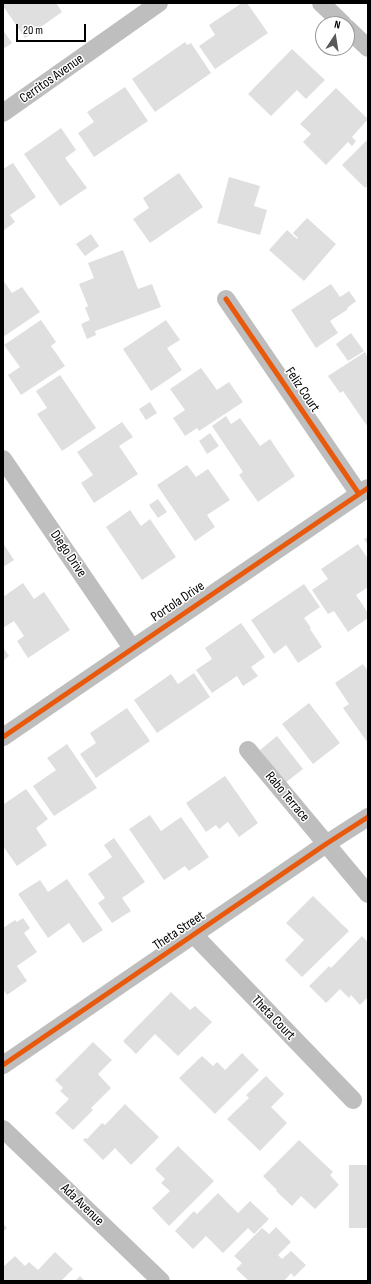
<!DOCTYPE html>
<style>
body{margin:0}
#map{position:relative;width:371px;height:1284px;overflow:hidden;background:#fff;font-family:"Sofia Sans Condensed",sans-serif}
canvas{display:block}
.frame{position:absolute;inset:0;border:4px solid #000;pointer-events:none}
.north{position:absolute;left:315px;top:16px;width:40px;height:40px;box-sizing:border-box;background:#fff;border:1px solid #999;border-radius:50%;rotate:12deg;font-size:11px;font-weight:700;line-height:16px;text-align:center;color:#000}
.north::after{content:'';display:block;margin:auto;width:14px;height:18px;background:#595959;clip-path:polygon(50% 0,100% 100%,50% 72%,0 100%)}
.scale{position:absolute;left:16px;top:24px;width:70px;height:18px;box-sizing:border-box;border:2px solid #000;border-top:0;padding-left:5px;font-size:12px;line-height:14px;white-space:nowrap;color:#000;-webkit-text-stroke:3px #fff;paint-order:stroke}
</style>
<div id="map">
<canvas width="371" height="1284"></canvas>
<div class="frame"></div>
<div class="north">N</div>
<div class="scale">20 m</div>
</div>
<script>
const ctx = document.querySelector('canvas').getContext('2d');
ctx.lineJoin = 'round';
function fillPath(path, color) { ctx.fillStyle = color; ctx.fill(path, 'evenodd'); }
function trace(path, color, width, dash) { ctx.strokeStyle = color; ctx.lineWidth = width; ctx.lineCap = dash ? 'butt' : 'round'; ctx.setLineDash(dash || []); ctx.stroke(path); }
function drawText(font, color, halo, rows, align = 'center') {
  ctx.font = font + ' "Sofia Sans Condensed",sans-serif'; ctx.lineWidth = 3; ctx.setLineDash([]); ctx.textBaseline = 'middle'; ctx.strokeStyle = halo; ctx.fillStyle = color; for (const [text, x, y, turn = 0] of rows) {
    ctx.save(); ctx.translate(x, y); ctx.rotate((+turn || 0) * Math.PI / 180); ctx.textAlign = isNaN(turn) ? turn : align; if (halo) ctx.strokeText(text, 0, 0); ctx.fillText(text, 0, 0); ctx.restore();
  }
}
fillPath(new Path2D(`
 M3 3H56L62 12 25 38 3 6Z
 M242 3H247L268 33 215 69 199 46 215 35 209 25Z
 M3 30 12 43 3 49Z
 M185 42 187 45 191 43 211 73 155 112 132 79Z
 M292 49 325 80 306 99 297 90 271 116 248 94Z
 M125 87 148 121 94 157 78 133 94 122 87 112Z
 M336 88 368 119 352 137 356 141 352 146 348 142 326 165 303 142 311 134 300 124Z
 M61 128 76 150 65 158 87 188 60 206 24 154Z
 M368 139V185L365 188 342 165Z
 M13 163 36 197 10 215 15 222 3 231V169Z
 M179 173 203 207 150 243 133 219 149 208 143 198Z
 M229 177 260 186 254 206 267 210 260 235 217 223Z
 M307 218 336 244 304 281 269 250 287 230 297 239 298 238 293 233Z
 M91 234 99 246 85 256 76 244Z
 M123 250 138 289 152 284 161 307 95 331 96 335 87 339 81 324 90 320 85 308 88 306 79 284 94 278 88 263Z
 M3 280 12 293 22 287 40 312 3 337Z
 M331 284 340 297 349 291 356 301 347 308 348 309 330 321 338 333 316 348 291 310Z
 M41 320 56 342 51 346 65 366 21 395 8 375 20 367 4 345Z
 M166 320 180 340 167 348 182 370 151 391 123 349Z
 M351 333 364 351 348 361 336 344Z
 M365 352 368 357 367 426 343 391 340 393 328 376Z
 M201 368 217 390 229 382 243 402 199 431 197 428 185 436 173 418 185 410 170 389Z
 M60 375 96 428 62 451 37 414 47 408 36 391Z
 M150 402 157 413 146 420 139 409Z
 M226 416 231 424 240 418 260 446 270 439 295 476 258 502 239 475 243 472 212 426Z
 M122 422 133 437 119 446 138 474 94 503 81 483 93 475 77 452Z
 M210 433 219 446 207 454 199 441Z
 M187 465 196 477 208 469 230 500 207 515 215 527 195 541 157 485Z
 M158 499 167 512 158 518 149 505Z
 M130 510 141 526 150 519 176 557 142 580 106 527Z
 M368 537V545L364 539Z
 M3 543 14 560 3 567Z
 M358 544 368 559V587L356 595 368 613V618L348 632 334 611 328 614 312 590 328 579 321 569Z
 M23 583 34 599 44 592 70 630 28 658 17 641 24 636 14 621 3 628V597Z
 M304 584 320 607 304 618 311 628 310 629 322 647 298 663 286 645 274 654 251 620Z
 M241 623 265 657 251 667 258 676 243 686 237 676 212 693 196 670 212 659 205 648Z
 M3 647 9 656 3 661Z
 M363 664 368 671V743L343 708 349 704 335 683Z
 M194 673 210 697 157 733 134 700 171 674 178 684Z
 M309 703 340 743 313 764 282 724Z
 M127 708 150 741 96 778 80 754 96 743 90 733Z
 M277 736 303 769 285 783 260 750Z
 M67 744 97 788 54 816 33 786 56 770 47 758Z
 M225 776 258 823 239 837 228 822 219 829 216 825 206 832 186 803Z
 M26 789 48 819 36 828 47 845 17 866 3 846V802L4 804Z
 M150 815 161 831 181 817 209 857 189 871 185 866 164 880 129 829Z
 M114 838 145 882 122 898 131 911 112 923 98 903 105 898 88 874 112 857 104 845Z
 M67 879 103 930 83 943 69 923 48 938 18 894 40 880 48 892Z
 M313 896 349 931 302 977 285 960 304 940 286 923Z
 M23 918 30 928 24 933 37 952 17 966 27 981 7 995 3 989V928L15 920 17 922Z
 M362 936 368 942V997L360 1005 351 995 349 998 340 989 326 1003 309 986 329 966 331 968Z
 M171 992 190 1010 195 1006 212 1022 178 1056 155 1034 136 1054 123 1041Z
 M93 1042 112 1060 98 1074 111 1088 91 1108 93 1110 73 1130 55 1113 69 1099 60 1091 63 1088 55 1080Z
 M242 1053 259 1070 215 1114 179 1078 202 1056 213 1066 217 1062 225 1070Z
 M266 1076 284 1094 271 1107 287 1123 260 1151 227 1119 249 1098 246 1095Z
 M125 1104 159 1137 131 1165 115 1148 103 1160 83 1140 85 1138 87 1139 102 1123 105 1125Z
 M299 1140 333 1172 330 1175 339 1185 315 1209 301 1196 292 1206 276 1191 277 1190 263 1176Z
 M178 1146 214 1181 169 1226 152 1208 170 1191 161 1183 165 1179 155 1169Z
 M349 1165H368V1228H349Z
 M218 1193 238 1213 250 1201 269 1219 254 1234 248 1228 223 1253 206 1236 193 1249 175 1231 194 1211 197 1214Z
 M3 1223 7 1228 3 1232Z
 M276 1227 291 1242 278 1255 282 1259 291 1251 306 1265 294 1277 291 1273 284 1281H249L236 1269 242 1263 234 1256 262 1228 269 1234Z
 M55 1252 73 1269 61 1281H3V1267L15 1256 25 1266 29 1262 38 1270Z
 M80 1276 85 1281H75Z`), '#dfdfdf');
trace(new Path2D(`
 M321 3 343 24
 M347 28 368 48
 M3 113 159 3
 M226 299 359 494
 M3 459 132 648
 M3 737 368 488
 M248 750 368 894
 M194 935 353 1100
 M3 1065 326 844 368 817
 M3 1129 161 1281`), '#bebebe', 18);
trace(new Path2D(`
 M226 299 359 494
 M3 737 368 488
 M3 1065 326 844 368 817`), '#e8590c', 5);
drawText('14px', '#000', '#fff', [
 ["Cerritos Avenue",52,79,-35],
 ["Feliz Court",302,390,56],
 ["Diego Drive",68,554,56],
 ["Portola Drive",178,602,-34],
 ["Rabo Terrace",287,797,50],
 ["Theta Street",179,931,-34],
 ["Theta Court",273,1018,46],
 ["Ada Avenue",82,1205,44]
]);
</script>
